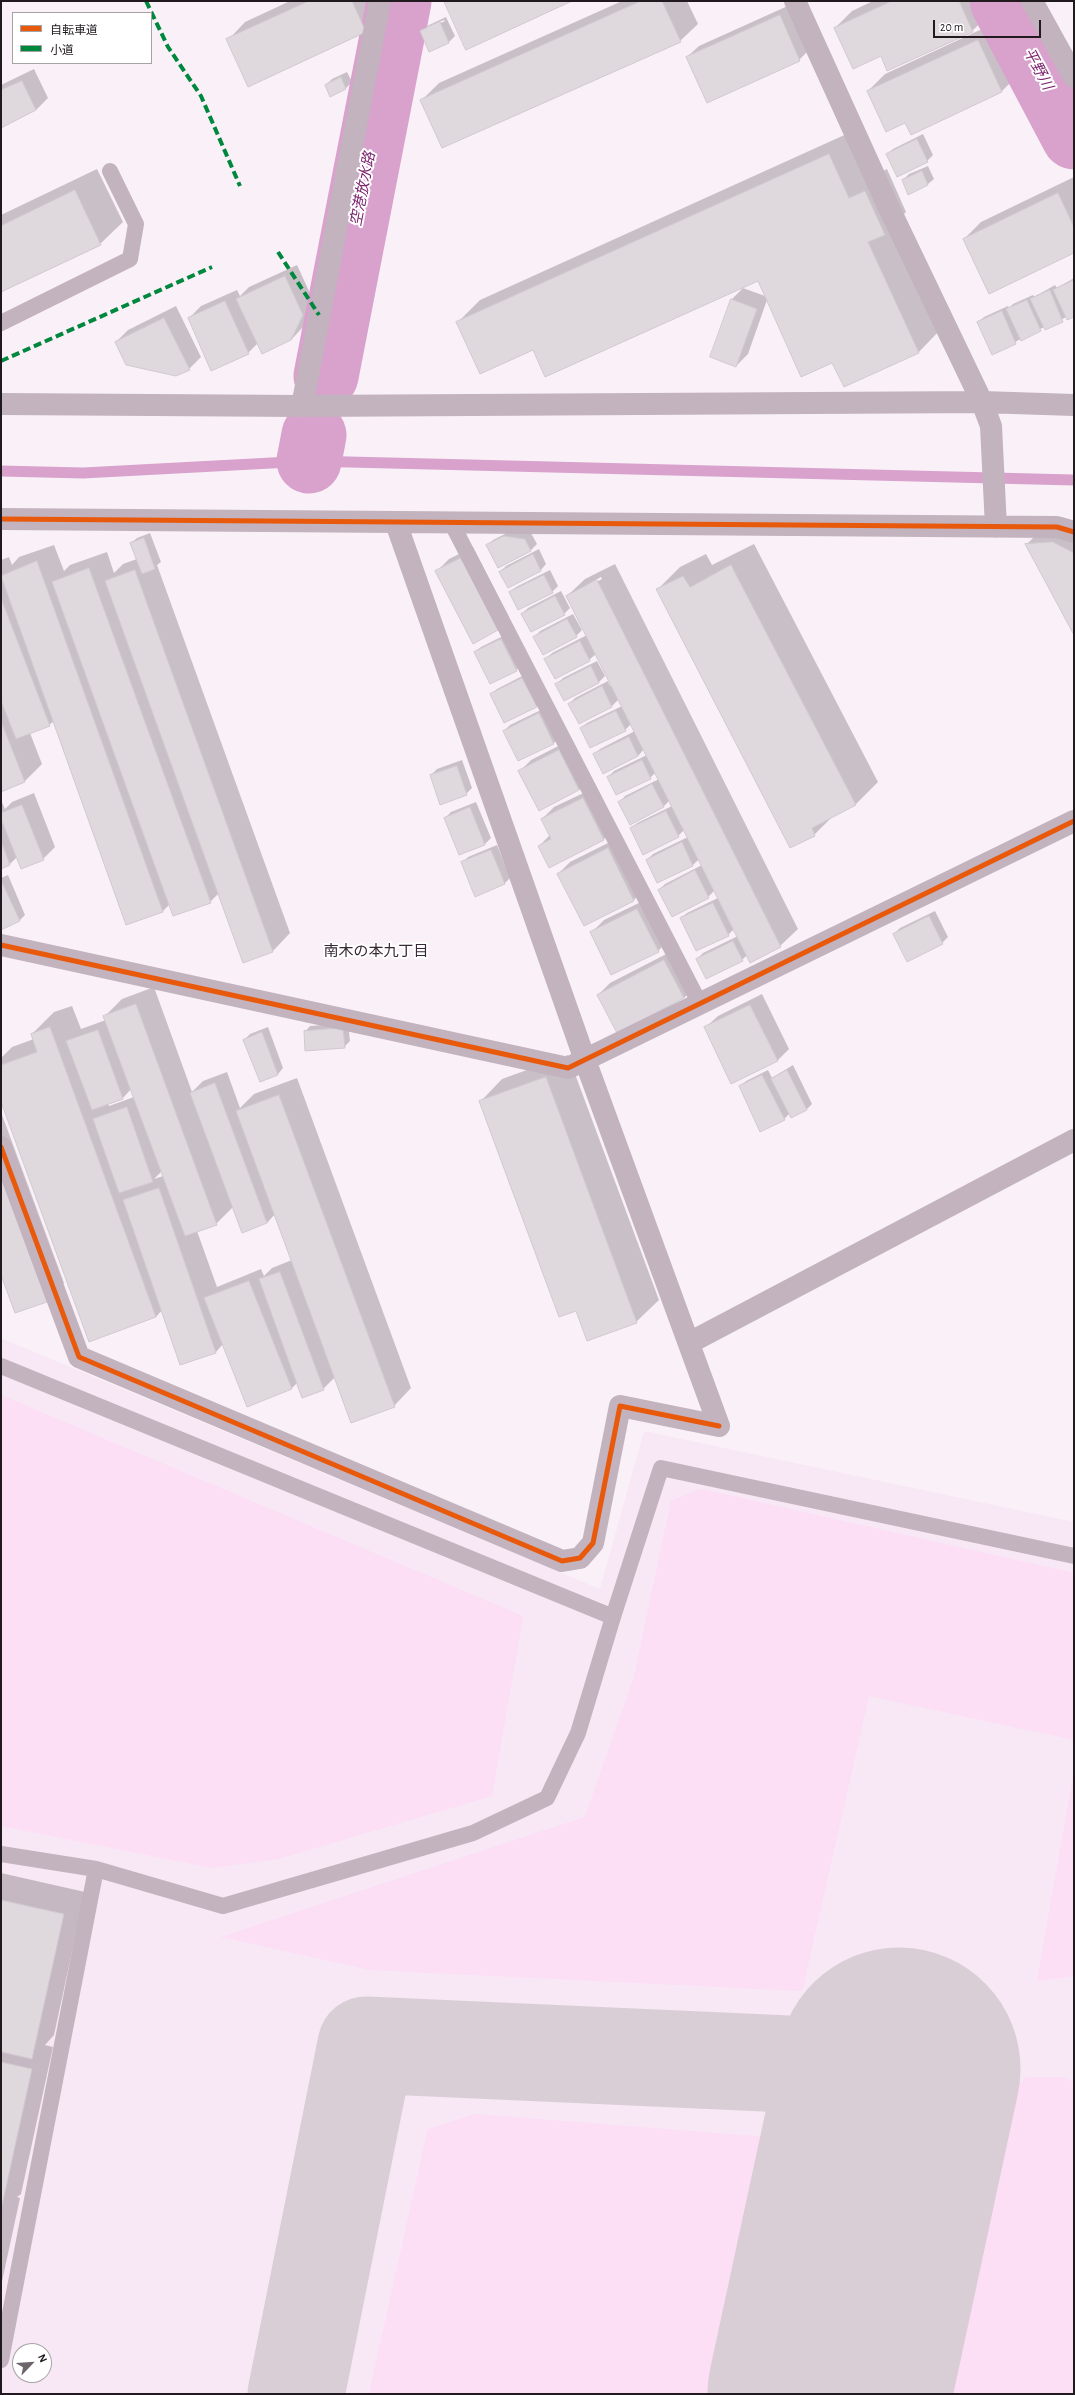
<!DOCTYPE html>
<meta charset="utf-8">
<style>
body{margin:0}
#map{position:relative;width:1075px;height:2395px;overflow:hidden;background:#faf1f8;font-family:"Alegreya Sans","Noto Sans JP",sans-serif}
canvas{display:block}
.frame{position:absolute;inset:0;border:2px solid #201a1f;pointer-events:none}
.legend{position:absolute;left:12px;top:12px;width:140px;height:52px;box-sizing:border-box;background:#fff;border:1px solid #a6a3a5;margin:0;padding:5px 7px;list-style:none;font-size:12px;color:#201a1f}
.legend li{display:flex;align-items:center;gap:8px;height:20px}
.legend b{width:20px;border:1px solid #a6a3a5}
.north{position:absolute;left:12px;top:2343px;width:40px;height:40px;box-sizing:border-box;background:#fff;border:1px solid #a6a3a5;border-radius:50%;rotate:65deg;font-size:11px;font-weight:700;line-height:16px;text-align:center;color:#201a1f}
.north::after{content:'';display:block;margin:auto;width:14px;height:18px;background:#6c656b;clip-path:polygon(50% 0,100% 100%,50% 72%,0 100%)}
.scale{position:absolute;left:933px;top:20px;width:108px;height:18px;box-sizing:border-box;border:2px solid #201a1f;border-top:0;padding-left:5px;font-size:12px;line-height:14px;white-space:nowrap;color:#201a1f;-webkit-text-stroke:3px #fff;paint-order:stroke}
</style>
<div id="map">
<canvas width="1075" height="2395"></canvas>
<div class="frame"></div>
<ul class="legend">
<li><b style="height:5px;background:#e8590c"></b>自転車道</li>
<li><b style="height:5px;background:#00873e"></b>小道</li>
</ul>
<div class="north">N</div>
<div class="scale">20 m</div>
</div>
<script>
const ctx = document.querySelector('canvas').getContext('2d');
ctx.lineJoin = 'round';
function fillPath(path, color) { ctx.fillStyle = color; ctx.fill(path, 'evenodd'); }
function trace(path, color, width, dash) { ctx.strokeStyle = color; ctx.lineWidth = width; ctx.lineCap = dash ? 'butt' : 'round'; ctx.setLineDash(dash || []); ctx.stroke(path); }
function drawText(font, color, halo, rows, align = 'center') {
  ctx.font = font + ' "Alegreya Sans","Noto Sans JP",sans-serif'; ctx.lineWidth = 4; ctx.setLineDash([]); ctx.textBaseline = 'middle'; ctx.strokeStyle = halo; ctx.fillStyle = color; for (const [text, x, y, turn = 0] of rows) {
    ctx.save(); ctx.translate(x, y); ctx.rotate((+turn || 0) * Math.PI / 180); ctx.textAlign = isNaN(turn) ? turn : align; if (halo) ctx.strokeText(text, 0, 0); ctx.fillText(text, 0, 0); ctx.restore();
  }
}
fillPath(new Path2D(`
 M1 1338 600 1589 644 1431 1074 1522V2394H1ZM20 2351H44V2375H20Z`), '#f8e7f4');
fillPath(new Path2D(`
 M1 1395 523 1616 492 1796 278 1859 212 1868 1 1826Z
 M701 1489 1074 1573V1740L869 1696 802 1991 371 1970 221 1937 585 1817 634 1677 671 1501Z
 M1074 1771V1976L1037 1981Z
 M1026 2077H1065L1074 2083V2394H940L1007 2098Z
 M475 2114 767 2137 713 2394H369L428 2129Z`), '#fcdef5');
fillPath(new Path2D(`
 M290 1H377L366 31 228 40 245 22Z
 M622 1H687L698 24 680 41 422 100 439 83Z
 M873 1H984L990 14 972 31 881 55 835 28 852 11Z
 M792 4 811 48 799 60 687 57 699 46Z
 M446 17 455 36 449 42 430 51 421 31 427 26ZM444 20 445 21 427 29V27Z
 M995 23 1019 74 1002 91 906 121 868 91 885 74Z
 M34 69 48 98 36 110 1 127V85Z
 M347 72 352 82 346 88 331 95 326 85 332 79Z
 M851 132 871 177 887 169 906 212 893 226 940 330 918 353 767 300 748 354 736 366 731 300 743 288 765 296 758 280 534 348 458 322 480 300Z
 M923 134 933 155 927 161 887 155 893 149Z
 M928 166 934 179 928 184 909 193 903 180 909 174Z
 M97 169 123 222 100 244 1 291V215Z
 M1074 177V252L964 239 981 222Z
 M297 265 314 302 303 327 291 340 258 343 248 353 189 318 201 306 237 290 240 296 249 287Z
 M1074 278V316L1066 317 1045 329 1044 327 992 354 978 323 984 317 1008 306 1009 308 1013 304 1033 295 1034 297 1055 285 1057 288Z
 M176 306 201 357 189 369 116 342 128 330Z
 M1044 527H1074V633L1027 544Z
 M511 531 531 533 537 544 531 550 498 567 487 546 493 540Z
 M150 533 161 562 157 565 290 933 273 951 219 893 210 902 170 904 162 912 54 721 49 725 30 733 42 764 24 782 1 790V560L9 557 12 565 19 557 54 545 64 571 70 565 107 552 114 573 123 564 137 559 131 543 137 538Z
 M754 544 878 782 855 805 833 816 814 835 658 589 680 567 706 554 712 565Z
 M473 547 509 617 497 629 437 571 449 559Z
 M539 549 546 564 541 570 509 587 500 572 506 566Z
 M615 564 798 929 780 946 747 955 742 960 697 959 703 953 738 936 734 929 728 935 681 918 687 913 718 898 715 890 708 897 659 890 665 884 702 865 699 859 693 865 658 882 647 860 653 854 688 837 684 830 678 836 631 829 637 823 672 806 670 800 664 806 631 823 620 802 625 796 659 779 656 772 650 778 608 777 614 771 647 755 644 749 638 756 594 755 600 749 635 731 631 724 625 730 581 728 587 723 622 706 619 699 612 706 579 723 569 704 575 698 608 681 610 686 612 685 596 654 589 660 546 659 552 653 587 635 567 596 585 579ZM601 577 602 579 587 587V585Z
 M550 570 558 586 552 592H510L516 587Z
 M561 591 570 608 564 614H522L528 608Z
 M573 614 582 630 576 636 535 637 540 631Z
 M507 634 522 665 516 670 475 652 481 647Z
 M597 661 605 676 599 682 565 700 557 684 563 678Z
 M528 673 542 700 537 706 505 722 491 695 497 689Z
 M545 708 559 737 554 743 519 760 504 731 510 725Z
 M572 739 591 778 579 790 519 772 531 760Z
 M462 760 472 788 466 794 431 775 437 769Z
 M596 787 616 827 604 839 549 866 539 846 550 835 542 819 554 807Z
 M34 793 55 847 43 859 17 857 10 864 1 868V800L5 809 12 802Z
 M476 802 491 838 485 844 460 854 445 818 451 812Z
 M620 837 645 888 634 900 584 925 558 874 570 862Z
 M497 845 510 878 504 884 462 863 468 857Z
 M8 875 25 915 19 921 1 928V878Z
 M649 898 670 939 658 951 592 932 604 920Z
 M935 911 948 937 942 943 894 934 900 928Z
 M676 949 696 986 684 998 598 995 610 983Z
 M154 987 192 1092 203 1081 227 1072 240 1108 254 1094 297 1078 411 1388 394 1406 335 1377 323 1389 298 1382 291 1389 223 1344 216 1352 181 1364 162 1310 156 1317 1 1099V1058L12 1047 34 1039 32 1034 54 1012 72 1006 81 1029 106 1020 104 1017 122 999ZM131 1089 134 1097 109 1106 108 1103 123 1098ZM162 1171 163 1176 154 1179ZM233 1207 267 1223 275 1214 292 1260 272 1268 264 1276 261 1269 217 1287 197 1231 216 1224Z
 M762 994 789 1049 777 1061 706 1027 718 1016Z
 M348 1023 350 1041 344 1047 305 1032 310 1026Z
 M268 1027 283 1068 278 1074 260 1081 244 1040 250 1034Z
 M568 1055 659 1300 636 1322 480 1102 502 1079Z
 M793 1065 812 1104 806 1110 790 1113 784 1119 740 1087 746 1081 768 1070 772 1078Z
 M1 1112 64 1283 46 1301 1 1273Z
 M1 1873 85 1892 54 2035 45 2045 53 2047 21 2194 17 2197 20 2198 1 2286Z`), '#0003');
trace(new Path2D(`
 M1 471 83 473 309 461 1074 480`), '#d8a2cd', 11);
trace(new Path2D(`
 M1002 1 1074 137
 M326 376 399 1
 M309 461 314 435`), '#d8a2cd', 65);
trace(new Path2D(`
 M296 2394 366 2045 899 2069`), '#d9ced6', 97);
trace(new Path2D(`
 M829 2394 899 2069`), '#d9ced6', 243);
const building = new Path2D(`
 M309 1H352L366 32 248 87 226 39Z
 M444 1H572L466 50Z
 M641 1H662L681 42 442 148 420 100Z
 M892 1H959L973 32 887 71 881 56 853 69 834 28Z
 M780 15 800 61 707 103 686 57Z
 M440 22 449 43 429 52 420 31Z
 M978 40 1002 92 911 135 905 123 886 132 867 91Z
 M341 77 346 89 330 97 325 85Z
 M22 81 36 110 1 128V90Z
 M917 139 928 162 897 177 886 154Z
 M829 154 849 198 865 191 885 235 868 242 919 353 844 387 832 363 801 377 758 281 545 377 533 350 480 374 456 322Z
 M922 171 928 185 908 195 902 180Z
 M75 190 101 245 1 292V226Z
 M1058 193 1074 227V253L989 294 963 239Z
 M285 276 303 315 291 340 262 354 236 299Z
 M1074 280V317L1067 320 1053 290Z
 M1050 290 1063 322 1045 330 1030 299Z
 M731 299 757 309 736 367 710 357Z
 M1027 300 1041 331 1021 341 1006 309Z
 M225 301 249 354 211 371 188 318Z
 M1002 311 1016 344 992 355 977 322Z
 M164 318 190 370 176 376 126 365 115 342Z
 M504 536 525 539 531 551 498 568 486 545Z
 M144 538 155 569 142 574 130 543Z
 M1053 542 1074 553V635L1025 544Z
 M533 554 541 571 508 588 499 572Z
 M461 558 498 630 473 644 435 571Z
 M37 561 163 912 126 925 1 576Z
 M731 565 856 805 812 828 815 836 790 848 656 589 683 576 690 587Z
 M89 568 211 903 173 916 52 582Z
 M135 570 273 952 243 963 105 581Z
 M544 575 553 593 518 610 509 592Z
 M597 580 781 947 750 963 566 596Z
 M555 596 565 615 531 632 521 614Z
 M1 598 50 726 16 739 1 701Z
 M567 619 577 637 543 655 533 637Z
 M501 639 517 671 490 684 474 652Z
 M580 641 590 661 555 679 544 659Z
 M591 666 599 683 564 701 555 684Z
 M522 678 537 707 504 723 490 694Z
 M602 686 612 707 579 724 568 704Z
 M616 711 626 731 590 748 580 728Z
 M539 713 554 744 518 761 503 731Z
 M1 721 25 782 1 792Z
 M629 737 638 756 603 774 593 754Z
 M559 750 579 790 539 811 518 771Z
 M642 760 651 779 616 795 607 777Z
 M457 766 467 795 440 805 430 775Z
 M652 784 664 807 630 825 618 802Z
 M583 798 604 840 549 868 538 846 551 839 541 819Z
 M22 805 44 860 21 869 1 819V813Z
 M470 807 485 845 459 855 444 818Z
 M666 811 679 837 643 855 630 828Z
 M1 841 10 865 1 869Z
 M682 842 693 866 657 883 646 860Z
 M608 848 634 901 584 926 557 874Z
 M491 850 505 884 475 897 461 862Z
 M695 870 709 898 672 917 658 890Z
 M1 880 20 921 1 930Z
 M713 903 729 936 696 951 680 918Z
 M637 909 659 952 611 975 590 932Z
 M929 916 943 944 907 962 893 934Z
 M733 941 743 961 706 979 696 959Z
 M664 960 684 998 617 1033 597 995Z
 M136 1004 217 1225 185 1236 103 1016Z
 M750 1005 778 1061 731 1084 704 1027Z
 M50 1027 156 1317 89 1342 1 1102V1065L37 1052 31 1034Z
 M343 1028 345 1048 305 1051 304 1031Z
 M98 1030 123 1099 92 1110 66 1041Z
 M262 1032 278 1075 260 1082 243 1040Z
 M787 1070 807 1110 791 1118 771 1079Z
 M762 1075 785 1120 760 1132 739 1086Z
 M546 1077 637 1323 587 1341 576 1311 559 1317 479 1101Z
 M215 1083 267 1223 242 1233 190 1093Z
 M279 1095 395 1407 351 1423 236 1111Z
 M127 1107 153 1182 119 1193 93 1119Z
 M1 1177 47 1302 15 1313 1 1275Z
 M159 1188 216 1353 180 1365 123 1200Z
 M280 1272 324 1390 302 1398 259 1279Z
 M249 1281 292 1389 247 1407 204 1298Z
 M1 1900 64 1914 32 2059 1 2052Z
 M1 2062 32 2069 1 2210Z`);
fillPath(building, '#dfd8dd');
trace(building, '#d0c9ce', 1);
trace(new Path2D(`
 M1 323 130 259 136 224 110 171
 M452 524 700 1004
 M1 1366 613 1617
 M1 1854 96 1869 223 1906 473 1833 547 1798 578 1733 613 1617 661 1468 1074 1556
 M1 2360 96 1869`), '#c2b3be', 16);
trace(new Path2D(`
 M795 1 889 208 982 402 991 426 996 527
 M1032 1 1074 77
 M1 404 302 406 982 402 1074 405
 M302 406 380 1
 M1 519 1057 527 1074 532
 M396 523 585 1060 719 1426
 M1 945 568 1068 1074 821
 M1 1147 79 1357 562 1561 580 1558 593 1543 620 1406 719 1426
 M689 1343 1074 1140`), '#c2b3be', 22);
trace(new Path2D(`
 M146 1 168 47 201 96 240 186
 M278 252 319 315
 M1 361 212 267`), '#00873e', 4, [8, 4]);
trace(new Path2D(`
 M1 519 1057 527 1074 532
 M1 945 568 1068 1074 821
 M1 1147 79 1357 562 1561 580 1558 593 1543 620 1406 719 1426`), '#e8590c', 5);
drawText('italic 15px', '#7c246e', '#fff', [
 ["平野川",1038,69,62],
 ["空港放水路",363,189,-79]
]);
drawText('15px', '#362933', '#fff', [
 ["南木の本九丁目",376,951]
]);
</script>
